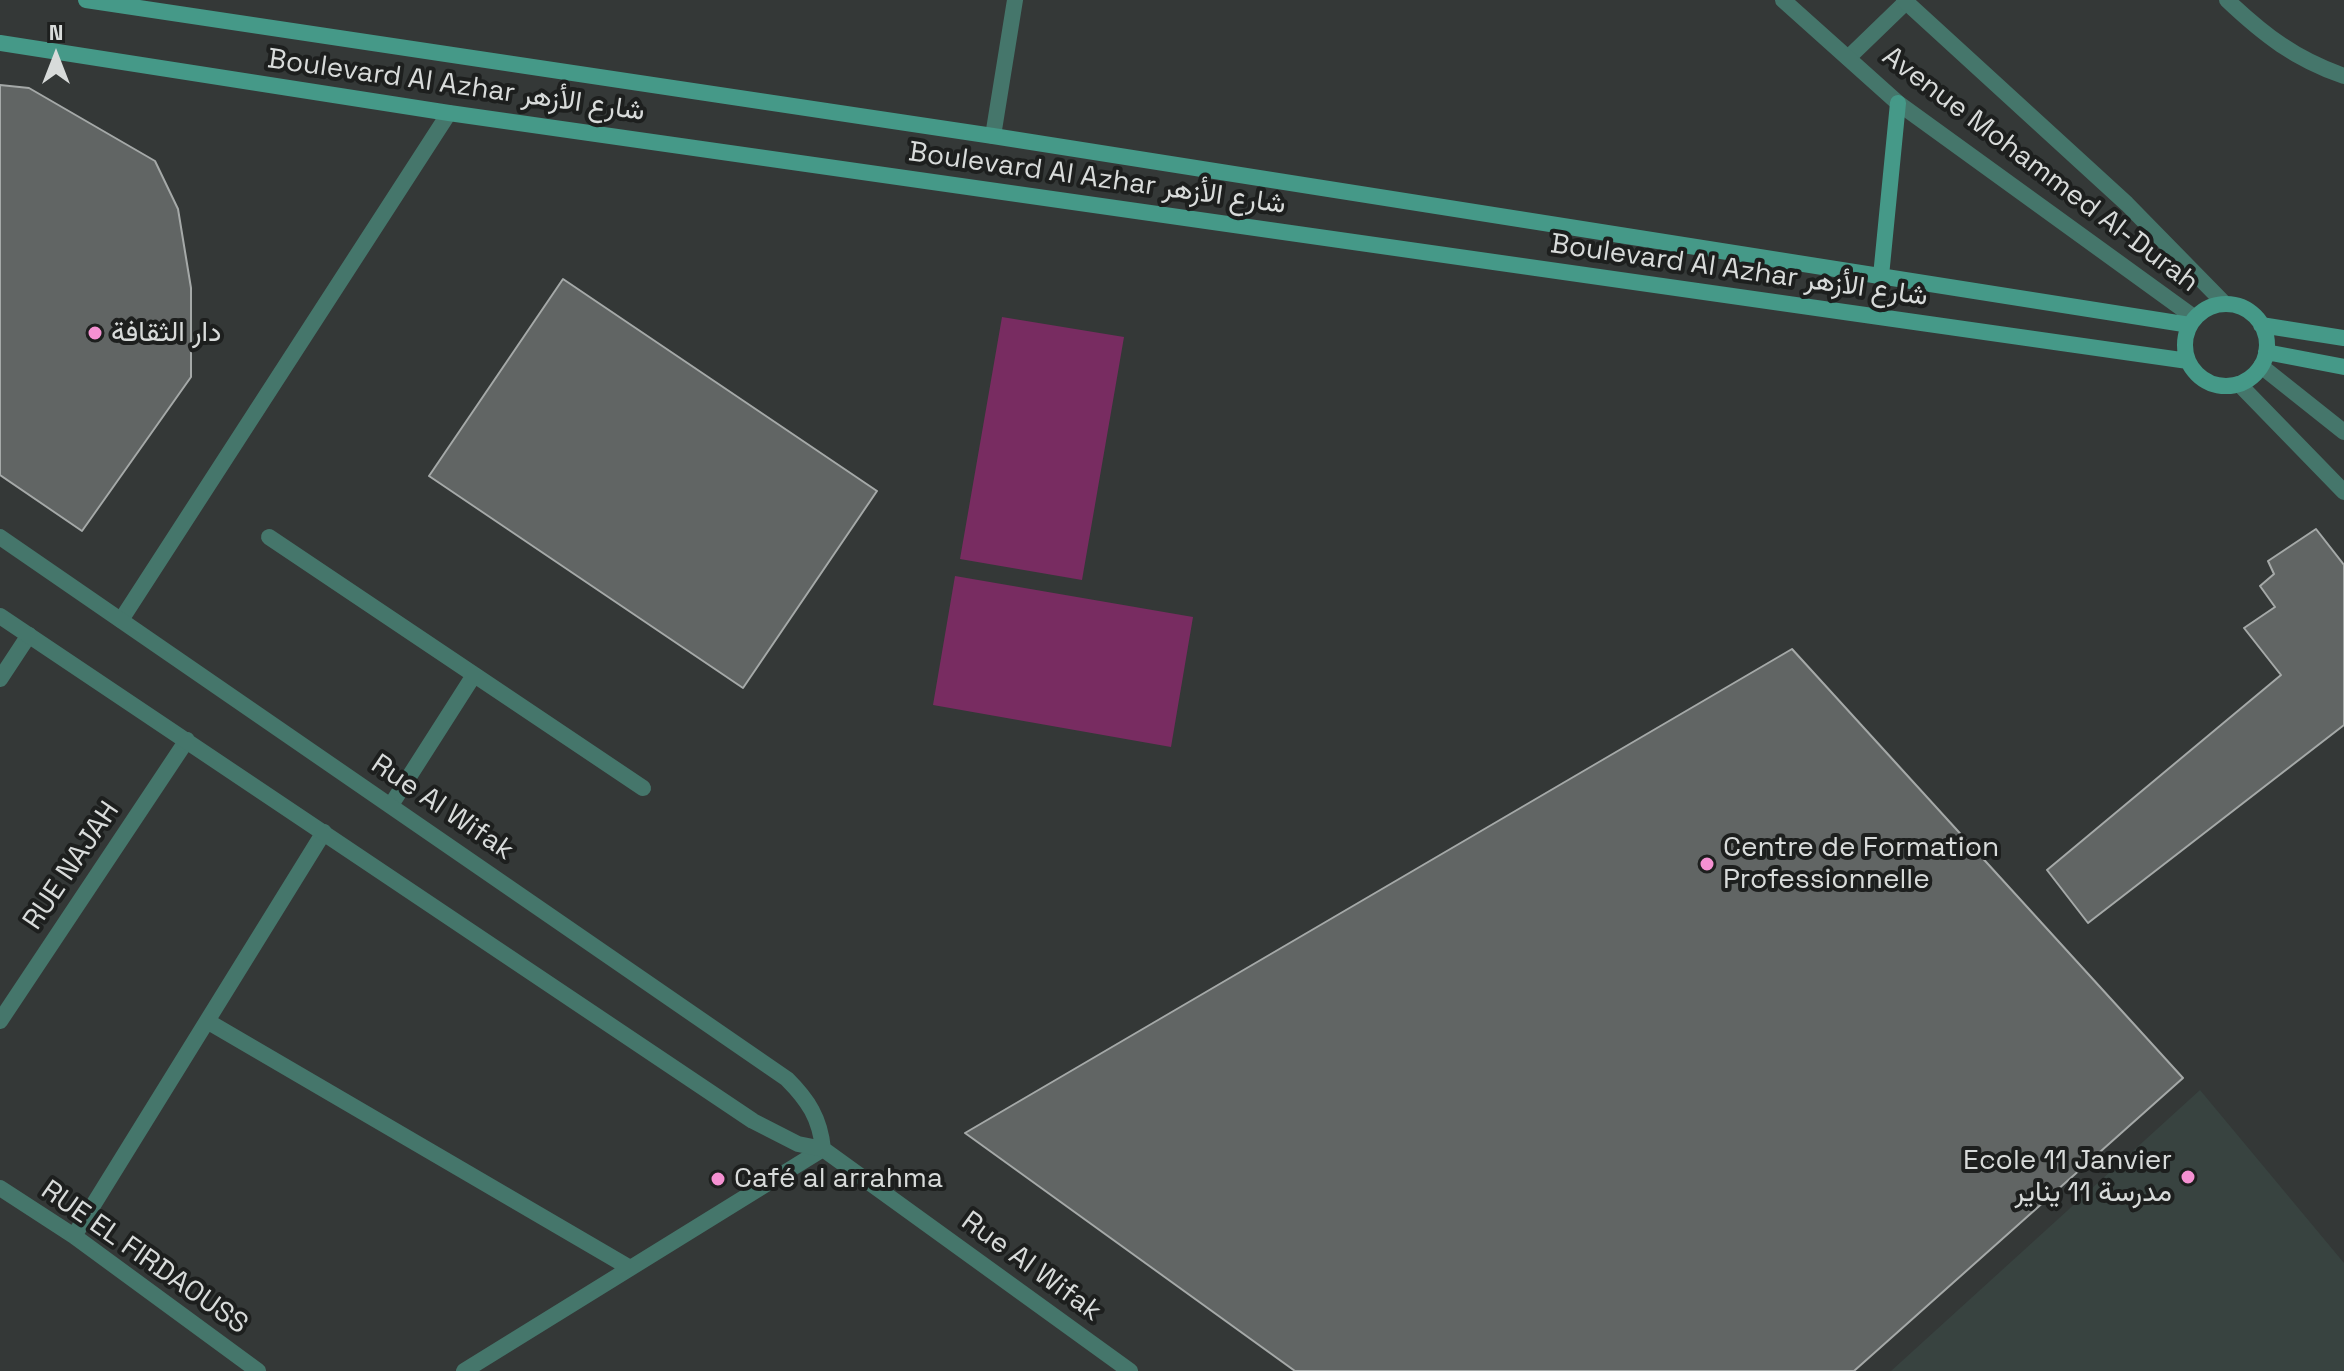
<!DOCTYPE html>
<meta charset="utf-8">
<style>
body{margin:0}
#map{position:relative;width:2344px;height:1371px;overflow:hidden;background:#343837;font-family:"Space Grotesk",sans-serif}
canvas{display:block}
.north{position:absolute;left:16px;top:16px;width:80px;height:80px;-webkit-text-stroke:6px #1d1f1e;paint-order:stroke;rotate:0deg;font-size:22px;font-weight:700;line-height:32px;text-align:center;color:#d8dbda}
.north::after{content:'';display:block;margin:auto;width:28px;height:36px;background:#d8dbda;clip-path:polygon(50% 0,100% 100%,50% 72%,0 100%)}
</style>
<div id="map">
<canvas width="2344" height="1371"></canvas>
<div class="north">N</div>
</div>
<script>
const ctx = document.querySelector('canvas').getContext('2d');
ctx.lineJoin = 'round';
function fillPath(path, color) { ctx.fillStyle = color; ctx.fill(path, 'evenodd'); }
function trace(path, color, width, dash) { ctx.strokeStyle = color; ctx.lineWidth = width; ctx.lineCap = dash ? 'butt' : 'round'; ctx.setLineDash(dash || []); ctx.stroke(path); }
function drawText(font, color, halo, rows, align = 'center') {
  ctx.font = font + ' "Space Grotesk",Vazirmatn,sans-serif'; ctx.lineWidth = 8; ctx.setLineDash([]); ctx.textBaseline = 'middle'; ctx.strokeStyle = halo; ctx.fillStyle = color; for (const [text, x, y, turn = 0] of rows) {
    ctx.save(); ctx.translate(x, y); ctx.rotate((+turn || 0) * Math.PI / 180); ctx.textAlign = isNaN(turn) ? turn : align; if (halo) ctx.strokeText(text, 0, 0); ctx.fillText(text, 0, 0); ctx.restore();
  }
}
fillPath(new Path2D(`
 M2200 1090 2344 1263V1371H1891Z`), '#384340');
fillPath(new Path2D(`
 M1002 317 1124 337 1082 580 960 559Z
 M955 576 1193 617 1171 747 933 705Z`), '#782c61');
const building = new Path2D(`
 M0 85 29 88 155 161 178 209 191 288V377L82 531 0 475Z
 M563 279 877 491 743 688 429 476Z
 M2316 529 2344 565V725L2088 923 2047 870 2281 675 2244 628 2275 607 2260 586 2274 574 2268 561Z
 M1792 649 2183 1078 1854 1371H1295L965 1133Z`);
fillPath(building, '#616564');
trace(building, '#a5a9a8', 2);
trace(new Path2D(`
 M269 537 643 788
 M121 620 449 113
 M391 805 474 675`), '#45766b', 16);
trace(new Path2D(`
 M2227 0C2264 35 2295 59 2344 76
 M1848 58 1908 0
 M993 136 1015 0
 M0 679 29 635
 M0 1021 187 740
 M207 1021 630 1268
 M0 1188 74 1236 258 1371
 M74 1236 324 832
 M464 1371 823 1149`), '#45766b', 16);
trace(new Path2D(`
 M1783 0 1898 103 2195 318
 M1904 0 2127 204 2225 304
 M2261 366 2344 432
 M2239 384 2344 492
 M0 537 787 1079C808 1100 820 1118 823 1149
 M0 616 753 1121 798 1144 823 1149 1130 1371`), '#45766b', 16);
trace(new Path2D(`
 M86 0 993 136 2190 325
 M0 43 449 113 2188 361
 M1881 276 1898 103
 M2185 345a41 41 0 1 1 82 0a41 41 0 1 1-82 0Z
 M2261 325 2344 338
 M2266 352 2344 367`), '#459988', 16);
for (const [x, y, r, color] of [
 [95,333,8,"#f591d2"],
 [1707,864,8,"#f591d2"],
 [2188,1177,8,"#f591d2"],
 [718,1179,8,"#f591d2"]
]) { const dot = new Path2D(); dot.arc(x, y, r, 0, 2 * Math.PI); ctx.fillStyle = color; ctx.fill(dot); trace(dot, '#1d1f1e', 3); }
drawText('28px', '#d8dbda', '#1d1f1e', [
 ["Boulevard Al Azhar شارع الأزهر",456,86,8],
 ["Avenue Mohammed Al-Durah",2040,170,37],
 ["Boulevard Al Azhar شارع الأزهر",1097,179,8],
 ["Boulevard Al Azhar شارع الأزهر",1739,271,8],
 ["Rue Al Wifak",442,808,34],
 ["RUE NAJAH",72,866,-56],
 ["RUE EL FIRDAOUSS",144,1258,35],
 ["Rue Al Wifak",1031,1267,36]
]);
drawText('28px', '#d8dbda', '#1d1f1e', [
 ["دار الثقافة",111,333],
 ["Centre de Formation",1723,848],
 ["Professionnelle",1723,880],
 ["Ecole 11 Janvier",2172,1161,"right"],
 ["مدرسة 11 يناير",2172,1193,"right"],
 ["Café al arrahma",734,1179]
], 'left');
</script>
